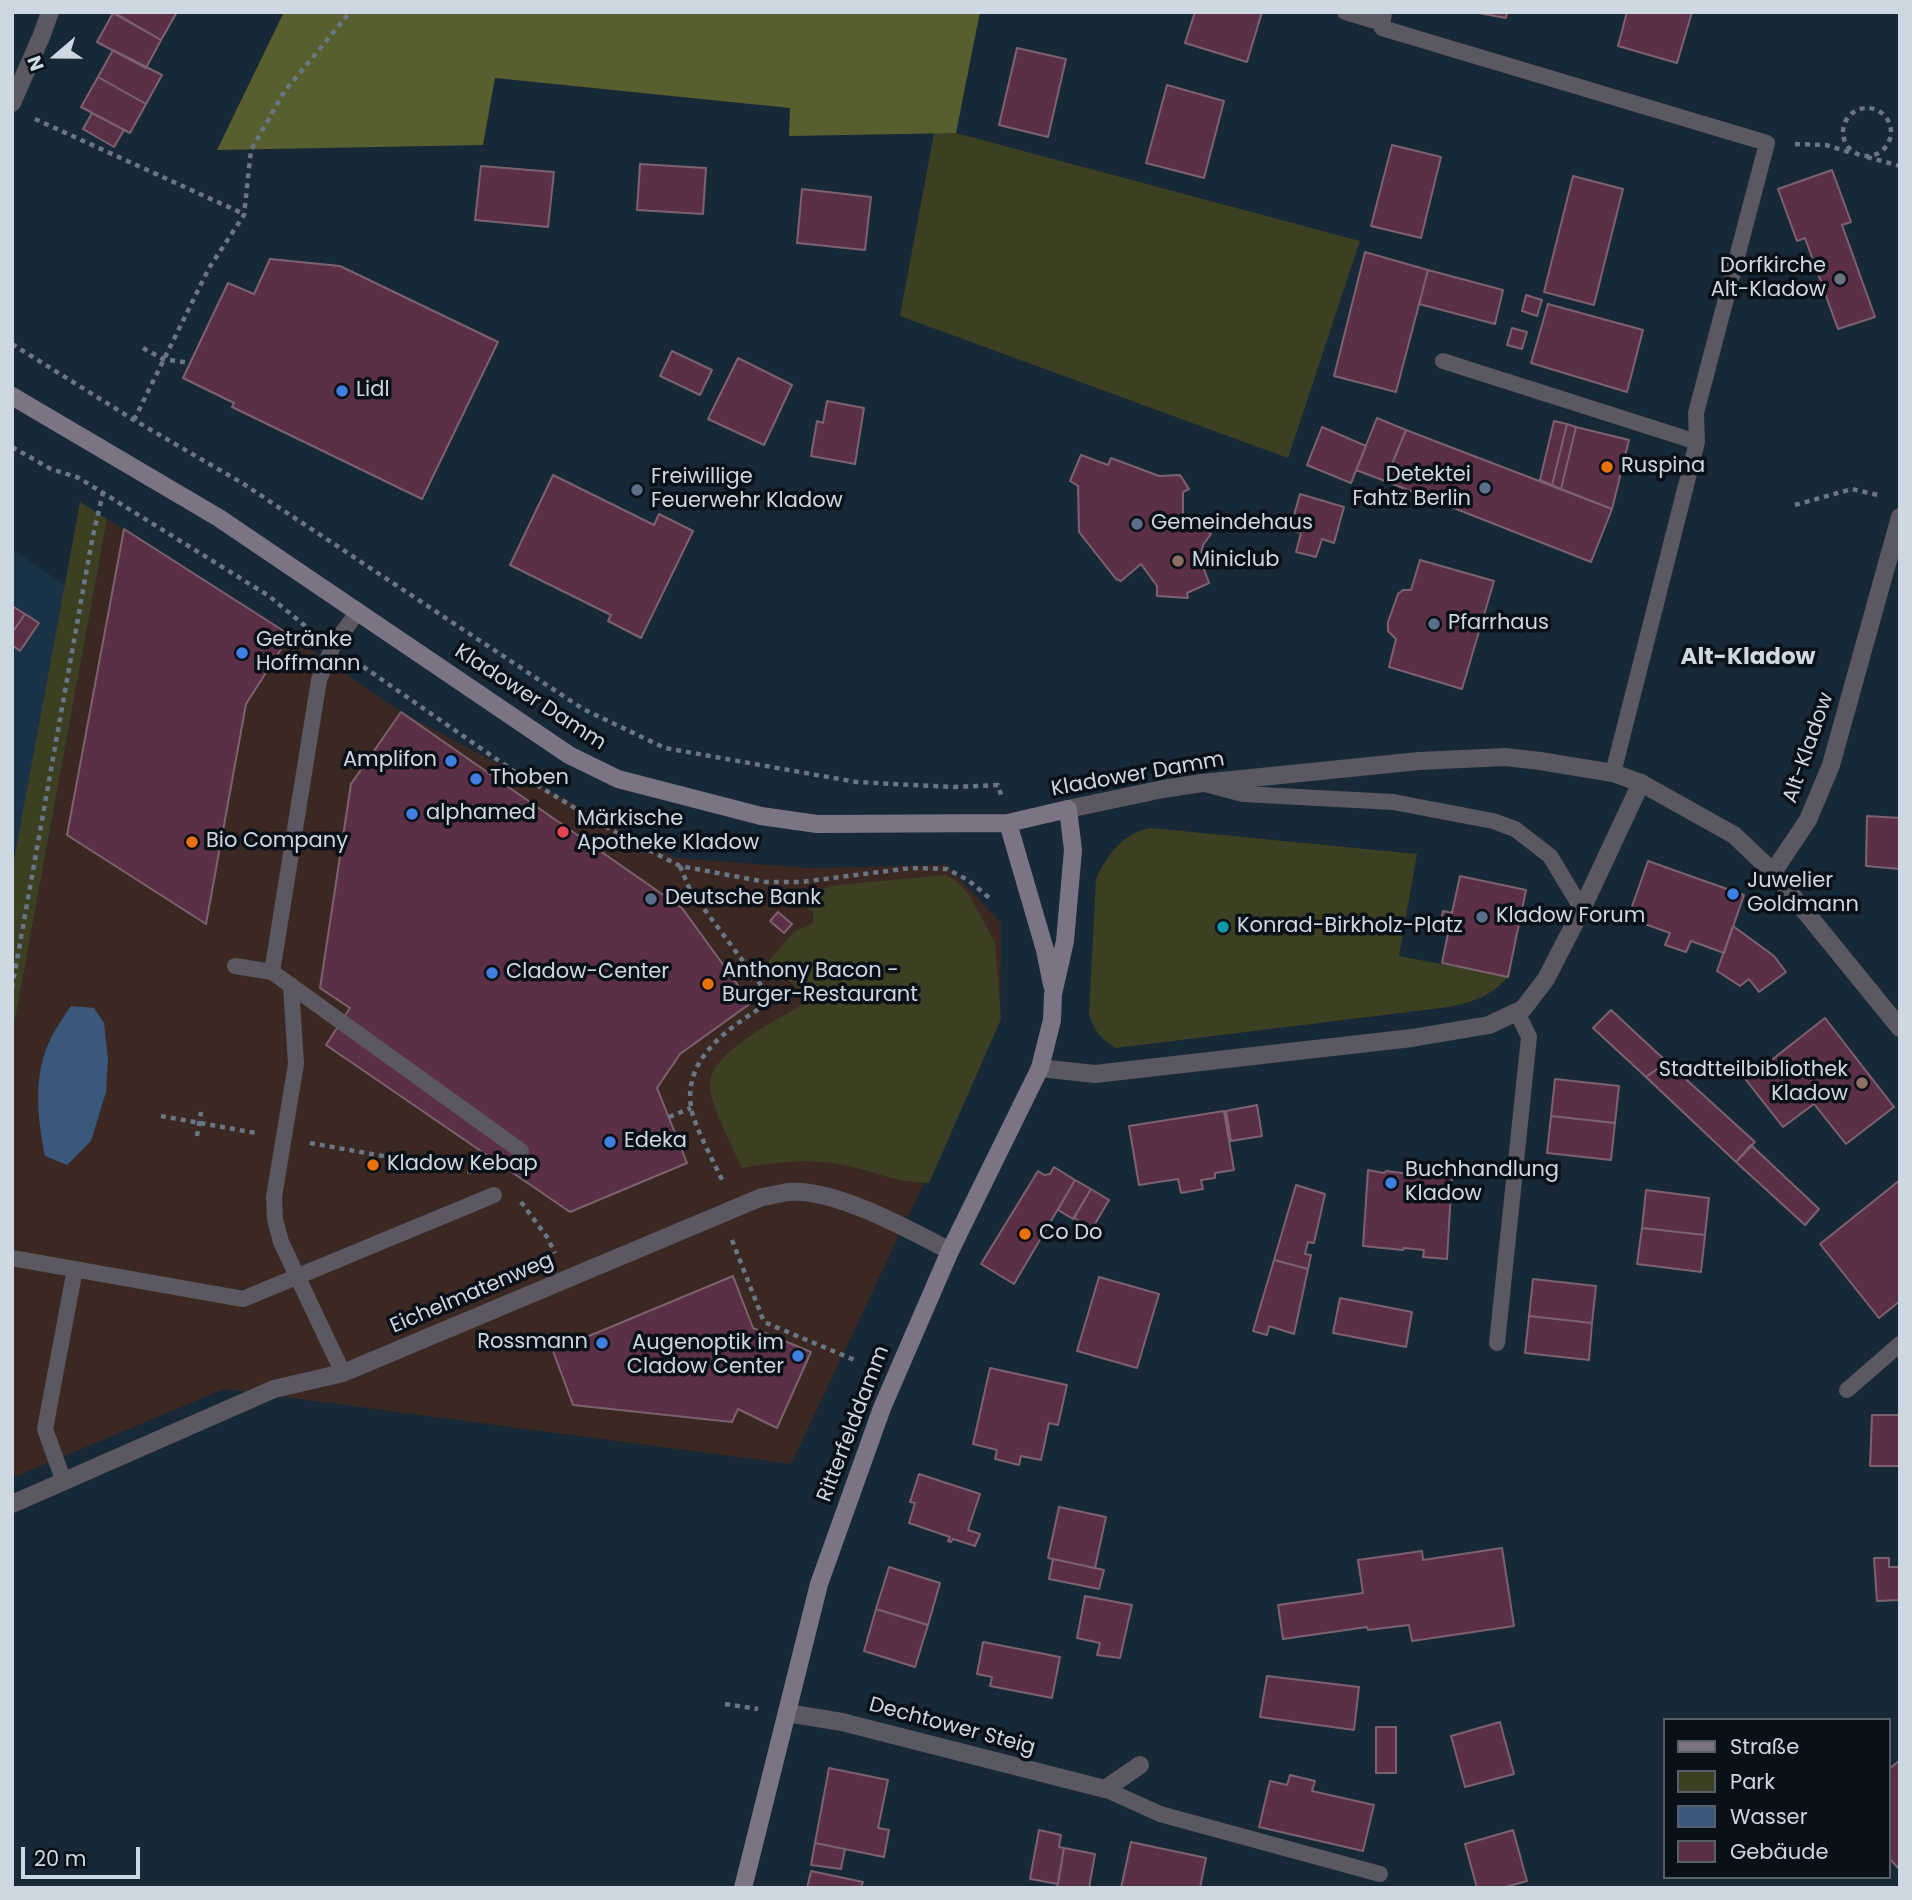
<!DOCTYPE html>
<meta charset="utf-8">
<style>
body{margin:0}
#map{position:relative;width:1912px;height:1900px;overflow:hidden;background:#172837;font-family:Poppins,sans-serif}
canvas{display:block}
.frame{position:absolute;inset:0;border:14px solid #cdd8e2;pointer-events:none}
.legend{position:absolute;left:1663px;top:1718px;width:228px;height:161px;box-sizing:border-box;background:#091017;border:2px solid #576068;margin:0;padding:9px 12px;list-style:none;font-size:21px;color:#cdd8e2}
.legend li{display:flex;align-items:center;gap:14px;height:35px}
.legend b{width:35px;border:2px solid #576068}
.north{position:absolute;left:21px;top:21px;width:70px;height:70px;-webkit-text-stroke:5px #091017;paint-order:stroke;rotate:250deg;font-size:19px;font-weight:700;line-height:28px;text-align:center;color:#cdd8e2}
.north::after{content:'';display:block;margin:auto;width:24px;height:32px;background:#cdd8e2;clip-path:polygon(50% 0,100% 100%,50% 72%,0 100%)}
.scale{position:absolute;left:21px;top:1847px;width:119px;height:32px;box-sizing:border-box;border:4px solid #cdd8e2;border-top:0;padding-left:9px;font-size:21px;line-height:24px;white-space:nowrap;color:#cdd8e2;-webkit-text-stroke:5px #091017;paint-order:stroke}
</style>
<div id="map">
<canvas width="1912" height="1900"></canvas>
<div class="frame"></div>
<ul class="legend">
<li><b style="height:9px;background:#7b7484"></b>Straße</li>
<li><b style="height:19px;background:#3c3f22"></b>Park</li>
<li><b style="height:19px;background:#3a577c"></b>Wasser</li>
<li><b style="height:19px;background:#5b3047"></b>Gebäude</li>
</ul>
<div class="north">N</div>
<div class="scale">20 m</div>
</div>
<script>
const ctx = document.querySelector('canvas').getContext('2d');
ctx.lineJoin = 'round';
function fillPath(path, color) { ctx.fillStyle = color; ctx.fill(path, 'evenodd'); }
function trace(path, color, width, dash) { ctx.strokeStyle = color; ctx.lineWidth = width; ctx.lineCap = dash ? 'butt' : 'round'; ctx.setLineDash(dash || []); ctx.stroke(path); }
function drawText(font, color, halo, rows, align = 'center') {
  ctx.font = font + ' Poppins,sans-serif'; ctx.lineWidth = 7; ctx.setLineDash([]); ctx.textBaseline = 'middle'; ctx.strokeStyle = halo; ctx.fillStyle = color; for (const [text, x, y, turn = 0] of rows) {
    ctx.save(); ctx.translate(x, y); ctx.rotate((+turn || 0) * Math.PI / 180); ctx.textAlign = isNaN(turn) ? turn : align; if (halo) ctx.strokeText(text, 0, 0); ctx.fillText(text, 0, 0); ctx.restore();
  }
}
fillPath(new Path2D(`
 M107 519 290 635 401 712 675 858 810 868 947 865 1001 923 1000 1022 791 1464 224 1389 12 1478V1036Z`), '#3b2823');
fillPath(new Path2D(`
 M12 549 65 585 14 862 12 861Z`), '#1a3246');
fillPath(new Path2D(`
 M934 133H956L1360 241 1288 458 900 316Z
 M80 502 107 519 12 1036V871Z
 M1151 828 1417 854 1399 956 1508 977C1491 996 1473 1002 1449 1007L1116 1048C1101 1039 1094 1031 1089 1014L1096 879C1108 854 1123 833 1151 828Z
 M945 875 957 881 970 896 995 943 1001 1019 929 1183C898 1183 873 1171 844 1165 809 1158 777 1162 742 1168 733 1148 709 1103 710 1083 712 1050 786 1016 811 999L767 963 794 932 813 923V912L800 904 799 895 803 893 838 885Z`), '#3c3f22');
fillPath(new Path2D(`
 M284 12H980L956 133 789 136 790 108 495 78 483 145 217 150Z`), '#595e2f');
fillPath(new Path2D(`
 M71 1006 94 1008 104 1023 108 1059 106 1092 91 1141 67 1165 45 1156C39 1126 34 1090 43 1059 48 1039 60 1022 71 1006Z`), '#3a577c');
const building = new Path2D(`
 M113 12H177L161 40Z
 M1195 12H1262L1247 62 1185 43Z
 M1474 12H1507L1506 18Z
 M1627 12H1692L1677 63 1618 46Z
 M113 13 161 40 146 68 97 42Z
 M1017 48 1066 59 1048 137 999 125Z
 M113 50 162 75 146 104 98 77Z
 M98 77 146 104 130 133 81 107Z
 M1167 85 1224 101 1204 178 1146 163Z
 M92 113 124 130 114 147 83 129Z
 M1392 145 1441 157 1421 238 1371 226Z
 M640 164 706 168 703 214 637 210Z
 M481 166 554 172 548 227 475 220Z
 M1832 170 1851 222 1842 225 1875 317 1838 329 1805 238 1797 241 1778 189Z
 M1573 176 1623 189 1594 305 1544 292Z
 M802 189 871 197 865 250 797 243Z
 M1365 252 1428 270 1396 392 1334 376Z
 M270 259 340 266 498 342 422 499 232 407 234 403 183 378 228 283 254 294Z
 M1428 270 1503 290 1495 324 1419 304Z
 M1526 295 1542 300 1537 316 1522 311Z
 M1548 304 1643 330 1627 392 1531 363Z
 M1512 328 1527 332 1522 349 1507 345Z
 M672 351 712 370 700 395 660 376Z
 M738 358 792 385 764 445 708 419Z
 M827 401 864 408 855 464 811 456 817 421 823 423Z
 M1377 418 1406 430 1385 481 1356 470Z
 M1554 421 1567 424 1552 485 1540 480Z
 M1567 424 1576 427 1561 489 1552 485Z
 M1322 427 1366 446 1351 483 1307 465Z
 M1576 427 1629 440 1612 509 1561 489Z
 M1406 430 1612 509 1591 562 1385 481Z
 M1081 455 1108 465 1111 458 1159 476 1180 475 1189 489 1183 492V517L1211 534 1203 545 1200 558 1209 583 1187 593 1188 598 1157 596V586L1141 564 1121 581 1116 579 1079 532 1078 486 1070 481Z
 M553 475 654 525 659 514 693 531 641 638 608 621 611 615 510 565Z
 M1300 494 1344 507 1334 543 1322 539 1316 557 1296 552 1301 533 1290 530Z
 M124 529 290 635 246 704 206 924 67 835Z
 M1420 560 1494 581 1462 689 1389 667 1396 639 1388 631V622L1398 594 1403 590H1411Z
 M12 606 25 614 12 633Z
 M25 614 39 623 20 651 12 645V633Z
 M401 712 682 908 751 1003 680 1054 657 1088 687 1163 570 1212 326 1045 350 1008 320 988 351 784Z
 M1867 816 1900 818V869L1866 866Z
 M1648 861 1744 895 1724 953 1691 941 1686 952 1665 945 1670 933 1628 918Z
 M1460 876 1526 890 1508 977 1442 963 1450 924 1441 922 1443 911 1452 913Z
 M778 912 792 924 784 933 770 921Z
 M1733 926 1774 956 1786 972 1759 992 1749 979 1740 986 1717 971Z
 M1611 1010 1667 1062 1646 1077 1593 1028Z
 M1825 1018 1894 1107 1846 1144 1814 1104 1783 1127 1746 1080Z
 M1667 1062 1755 1142 1736 1162 1646 1077Z
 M1555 1079 1619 1086 1615 1123 1551 1116Z
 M1257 1105 1262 1136 1231 1141 1226 1111Z
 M1224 1111 1234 1170 1215 1173V1178L1201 1180 1203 1189 1181 1193 1178 1179 1139 1185 1129 1126Z
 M1551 1116 1615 1123 1611 1160 1547 1153Z
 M1751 1145 1819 1209 1805 1225 1736 1162Z
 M1054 1167 1075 1180 1014 1284 981 1264 1038 1171 1044 1175 1050 1174Z
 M1368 1170 1384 1173 1386 1171 1425 1176 1427 1174V1176L1452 1175 1447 1259 1423 1257 1424 1250 1404 1248 1403 1250 1363 1246Z
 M1075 1180 1091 1189 1073 1219 1058 1210Z
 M1900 1180V1301L1879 1318 1820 1244Z
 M1296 1185 1325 1194 1314 1243 1308 1242 1305 1254 1311 1255 1308 1269 1274 1260Z
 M1091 1189 1109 1200 1092 1229 1074 1218Z
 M1646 1190 1709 1198 1705 1235 1642 1228Z
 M1642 1228 1705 1235 1701 1272 1637 1264Z
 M1274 1260 1308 1269 1294 1334 1269 1326 1267 1335 1253 1331Z
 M733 1276 753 1328 811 1352 777 1428 738 1409 732 1422 573 1405 553 1351Z
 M1099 1277 1159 1294 1137 1368 1077 1351Z
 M1533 1279 1596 1286 1592 1323 1529 1316Z
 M1340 1298 1412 1312 1406 1347 1333 1333Z
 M1529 1316 1592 1323 1589 1360 1525 1353Z
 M990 1368 1067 1385 1058 1425 1049 1423 1041 1460 1021 1456 1019 1465 995 1459 997 1450 973 1444Z
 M1872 1415H1900V1466H1870Z
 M919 1474 980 1494 968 1530 980 1534 975 1546 953 1539 951 1542 948 1541 950 1537 909 1523 915 1503 910 1502Z
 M1059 1507 1106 1517 1095 1568 1048 1558Z
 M1502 1548 1514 1626 1412 1641 1409 1625 1368 1630 1367 1627 1283 1639 1278 1605 1363 1593 1358 1560 1422 1551 1423 1560Z
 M1874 1558H1889V1567H1900V1600L1877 1601Z
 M1053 1559 1104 1570 1099 1589 1049 1579Z
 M889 1567 940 1583 928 1625 876 1609Z
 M1085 1596 1132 1605 1120 1658 1097 1655 1100 1643 1077 1638Z
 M876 1609 928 1625 915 1667 864 1651Z
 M983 1642 1060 1657 1052 1698 990 1686 992 1677 977 1674Z
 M1267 1676 1359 1687 1354 1730 1260 1717Z
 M1500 1722 1514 1774 1465 1787 1451 1736Z
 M1376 1727H1396V1773H1376Z
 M1900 1760V1870L1889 1858V1769Z
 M829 1768 888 1780 878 1828 889 1830 884 1857 815 1843Z
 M1290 1775 1315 1781 1312 1791 1374 1805 1363 1851 1259 1827 1270 1781 1287 1785Z
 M1039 1830 1061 1835 1059 1847 1064 1848 1058 1884 1030 1879Z
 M1513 1830 1527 1881 1502 1888H1477L1465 1844Z
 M1131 1842 1206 1858 1200 1888H1121Z
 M815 1843 845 1849 841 1869 811 1865Z
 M1064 1848 1095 1854 1089 1888H1057Z
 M811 1871 863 1882 861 1888H807Z`);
fillPath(building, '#5b3047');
trace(building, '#7c626e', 2);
trace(new Path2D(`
 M1843 132a24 24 0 1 1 48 0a24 24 0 1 1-48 0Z
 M35 119 244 214
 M1795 144 1826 145 1852 153
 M1867 157 1900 166
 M12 344 134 420 242 483 583 709 665 748 856 782 955 787 998 785 1001 795
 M143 348 163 359 190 363
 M134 420 209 268 244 215 251 150 284 92 350 12
 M12 447 51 469 79 478 269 596 310 630
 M1795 505 1852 489 1882 496
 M355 661 515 772 625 838 680 866 766 882H801L911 868 947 869 968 880 992 900
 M680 866 690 890 772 1000C735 1025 683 1054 691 1107 693 1124 715 1164 723 1182
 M12 988 92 540 103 493
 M161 1116 256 1133
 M669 1117 691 1108
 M197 1136 201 1112
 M310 1143 473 1172
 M521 1202 547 1237 555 1253
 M732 1240 764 1322 857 1361
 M725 1704 758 1709`), '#697784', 4.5, [5, 5]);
trace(new Path2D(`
 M1345 12 1382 23
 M1384 12 1382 28 1767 143 1696 413 1697 442 1613 773
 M1443 361 1697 442
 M1205 784 1243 794 1393 802 1493 821 1515 829 1550 856 1582 909
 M235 966 272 972 521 1151
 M272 972 319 680 333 646 358 611
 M291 985 296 1064 274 1197 275 1219 281 1242 343 1373
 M12 1258 243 1299 494 1195
 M1497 1343 1529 1037 1517 1012
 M1847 1390 1900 1344
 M64 1482 45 1429 75 1269
 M1105 1789 1160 1814 1380 1874`), '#5c5862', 16);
trace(new Path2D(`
 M12 103 41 37 50 12
 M1900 517 1831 765 1808 820 1773 872 1900 1028
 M1040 1068 1095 1074 1412 1038 1489 1025 1523 1009 1546 979 1582 909 1641 783
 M12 1504 274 1389 343 1373 762 1197C771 1196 780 1193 789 1192 834 1188 910 1230 950 1251
 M787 1713 842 1722 1105 1789 1140 1765`), '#5c5862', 18);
trace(new Path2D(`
 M1068 809 1163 789 1202 783 1419 761 1505 757 1540 761 1613 773 1641 783 1734 835 1773 872`), '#5c5862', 18);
trace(new Path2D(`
 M12 396 219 518 569 755 618 779 761 816 817 824 1008 823 1068 809 1073 850 1065 941 1053 994 1052 1020 1040 1068 950 1251 882 1408 819 1584 743 1888
 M1008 823 1045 950 1052 985`), '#7b7484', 18);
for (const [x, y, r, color] of [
 [1840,279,7,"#6b7280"],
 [342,391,7,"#3f7fe0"],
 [1607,467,7,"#e8710a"],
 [1485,488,7,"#5c6f8a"],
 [637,490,7,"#5c6f8a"],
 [1137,524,7,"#5c6f8a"],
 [1178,561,7,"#8d6e63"],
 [1434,624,7,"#5c6f8a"],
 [242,653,7,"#3f7fe0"],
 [451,761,7,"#3f7fe0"],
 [476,779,7,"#3f7fe0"],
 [412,814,7,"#3f7fe0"],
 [563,832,7,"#e0444e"],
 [192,842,7,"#e8710a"],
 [1733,894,7,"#3f7fe0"],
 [651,899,7,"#5c6f8a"],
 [1482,917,7,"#5c6f8a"],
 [1223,927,7,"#0f9aa8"],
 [492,973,7,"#3f7fe0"],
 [708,984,7,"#e8710a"],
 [1862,1083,7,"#8d6e63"],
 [610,1142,7,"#3f7fe0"],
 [373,1165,7,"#e8710a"],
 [1391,1183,7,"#3f7fe0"],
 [1025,1234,7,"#e8710a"],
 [602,1343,7,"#3f7fe0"],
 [798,1356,7,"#3f7fe0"]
]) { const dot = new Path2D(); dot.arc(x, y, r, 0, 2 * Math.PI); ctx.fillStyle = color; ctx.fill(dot); trace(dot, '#091017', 2.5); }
drawText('21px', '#cdd8e2', '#091017', [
 ["Dorfkirche",1826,267,"right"],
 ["Alt-Kladow",1826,291,"right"],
 ["Lidl",356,391],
 ["Ruspina",1621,467],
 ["Detektei",1471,476,"right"],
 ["Fahtz Berlin",1471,500,"right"],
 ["Freiwillige",651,478],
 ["Feuerwehr Kladow",651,502],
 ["Gemeindehaus",1151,524],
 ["Miniclub",1192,561],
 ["Pfarrhaus",1448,624],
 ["Getränke",256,641],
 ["Hoffmann",256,665],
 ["Amplifon",437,761,"right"],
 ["Thoben",490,779],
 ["alphamed",426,814],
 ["Märkische",577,820],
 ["Apotheke Kladow",577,844],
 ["Bio Company",206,842],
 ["Juwelier",1747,882],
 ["Goldmann",1747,906],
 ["Deutsche Bank",665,899],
 ["Kladow Forum",1496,917],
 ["Konrad-Birkholz-Platz",1237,927],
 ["Anthony Bacon -",722,972],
 ["Burger-Restaurant",722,996],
 ["Cladow-Center",506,973],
 ["Stadtteilbibliothek",1848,1071,"right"],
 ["Kladow",1848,1095,"right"],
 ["Edeka",624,1142],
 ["Kladow Kebap",387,1165],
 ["Buchhandlung",1405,1171],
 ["Kladow",1405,1195],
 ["Co Do",1039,1234],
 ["Rossmann",588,1343,"right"],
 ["Augenoptik im",784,1344,"right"],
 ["Cladow Center",784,1368,"right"]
], 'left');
drawText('21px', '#cdd8e2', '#091017', [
 ["Kladower Damm",530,698,33],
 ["Alt-Kladow",1809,748,-71],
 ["Kladower Damm",1138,775,-10],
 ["Eichelmatenweg",472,1294,-23],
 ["Ritterfelddamm",854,1424,-69],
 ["Dechtower Steig",952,1727,15]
]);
drawText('bold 23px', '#cdd8e2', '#091017', [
 ["Alt-Kladow",1748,658]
]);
</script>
